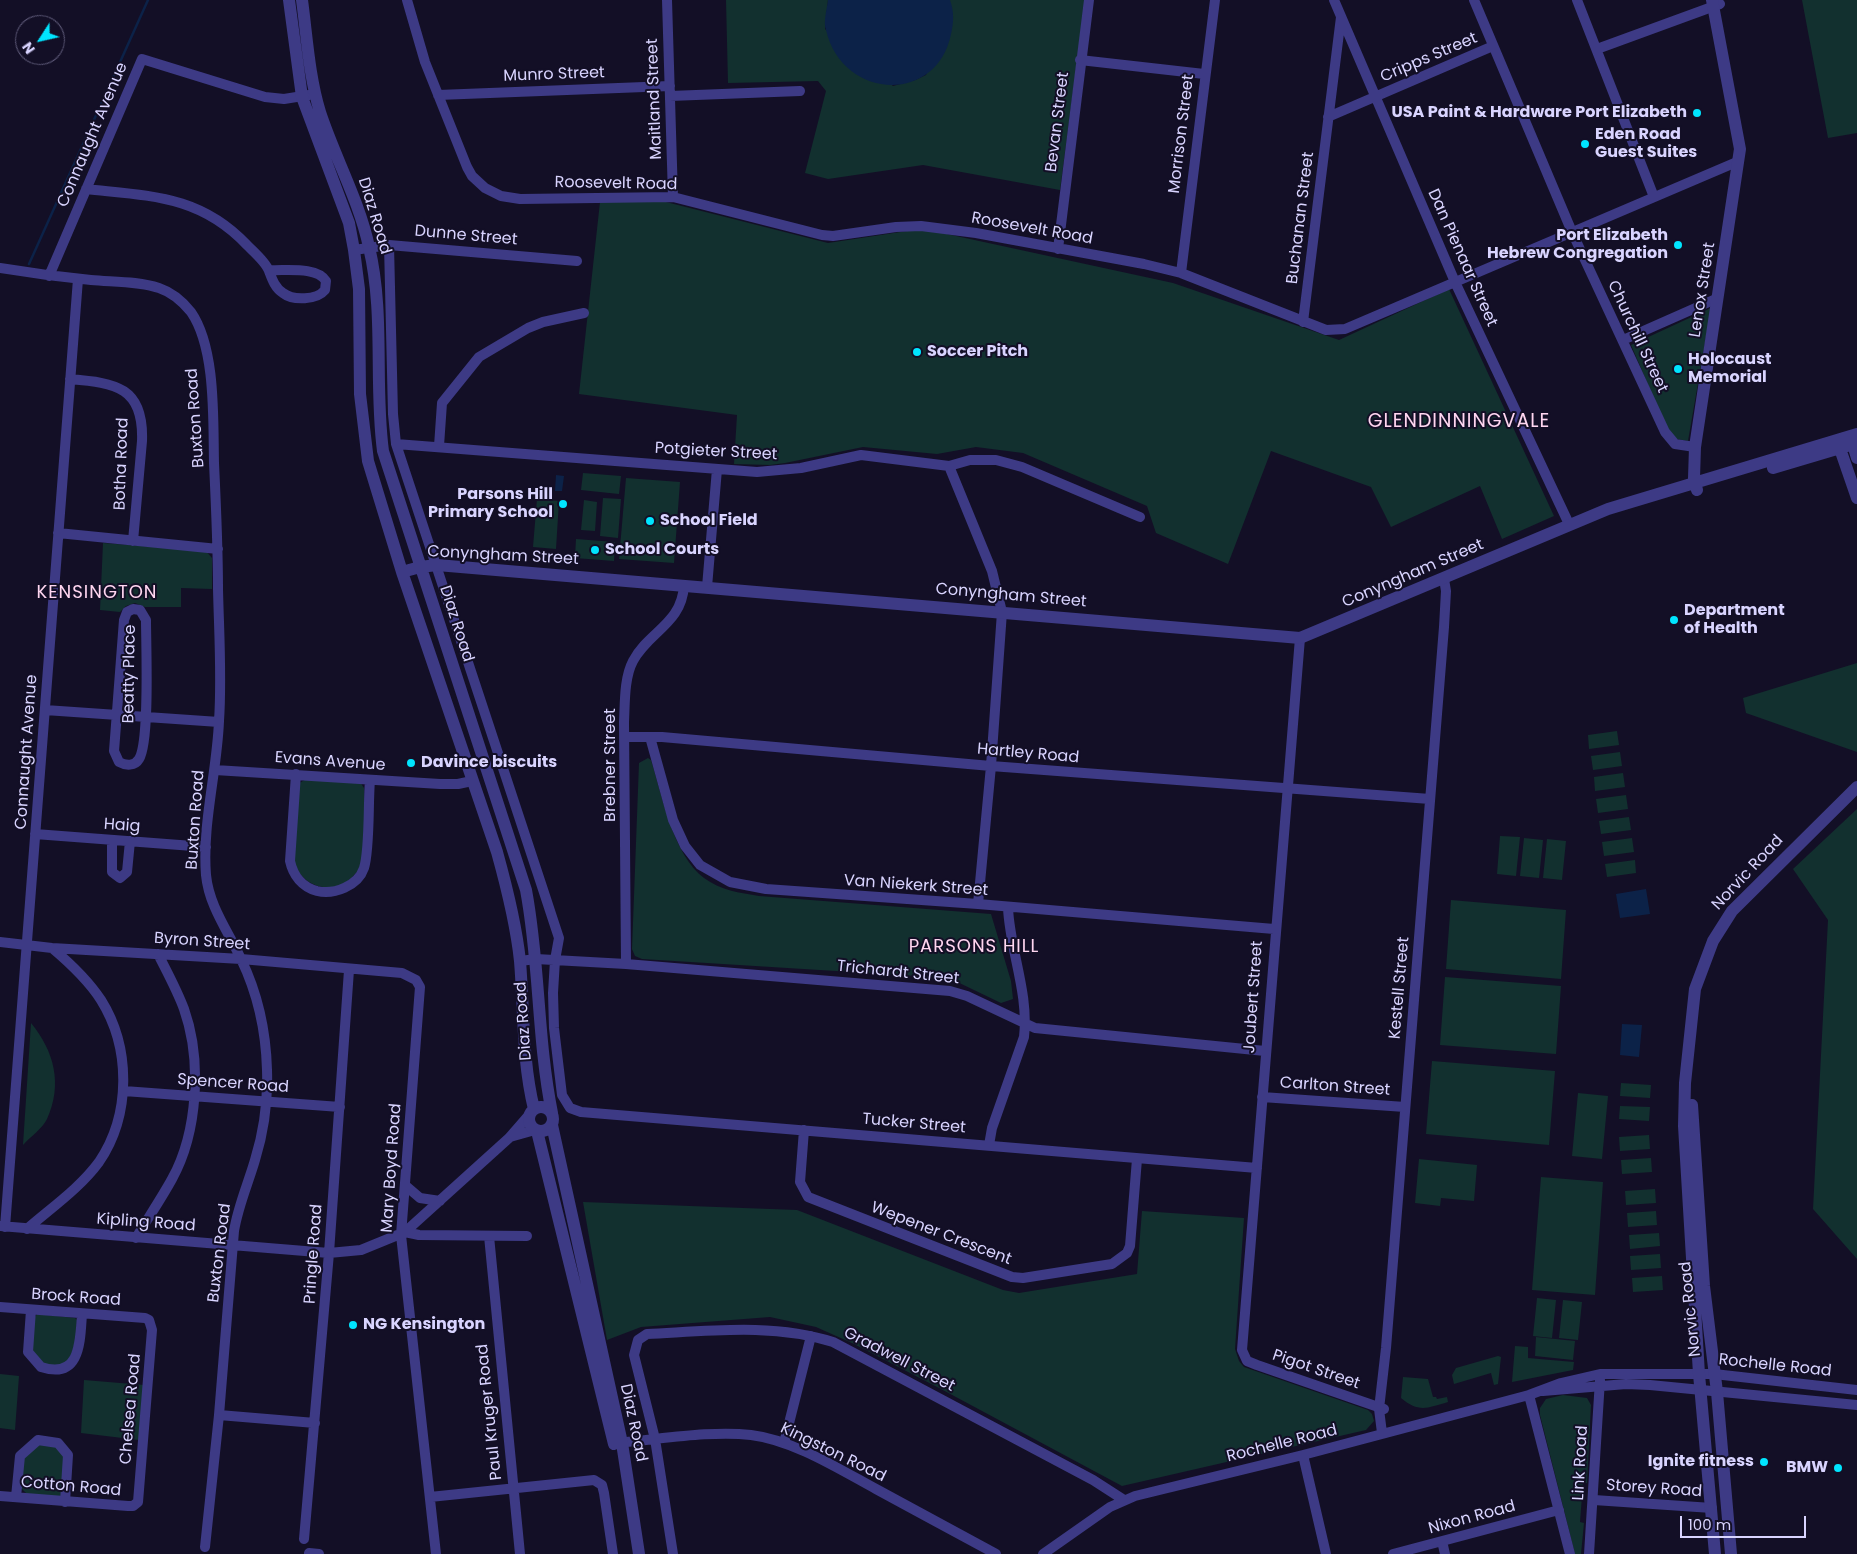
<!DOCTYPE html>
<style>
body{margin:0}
#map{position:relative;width:1857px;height:1554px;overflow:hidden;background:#130f26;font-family:Poppins,sans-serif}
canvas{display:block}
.north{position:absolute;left:15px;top:15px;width:50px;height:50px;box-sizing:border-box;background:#130f26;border:1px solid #625e7d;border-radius:50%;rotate:235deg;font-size:14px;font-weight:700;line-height:20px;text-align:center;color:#d9d4ff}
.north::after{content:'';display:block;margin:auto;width:18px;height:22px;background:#00e5ff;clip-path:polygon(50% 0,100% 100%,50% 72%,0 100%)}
.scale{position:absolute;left:1680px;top:1516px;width:126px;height:22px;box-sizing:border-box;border:2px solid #d9d4ff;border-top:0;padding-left:6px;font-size:15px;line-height:18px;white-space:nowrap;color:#d9d4ff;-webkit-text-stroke:4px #130f26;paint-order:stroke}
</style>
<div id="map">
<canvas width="1857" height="1554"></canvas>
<div class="north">N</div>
<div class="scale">100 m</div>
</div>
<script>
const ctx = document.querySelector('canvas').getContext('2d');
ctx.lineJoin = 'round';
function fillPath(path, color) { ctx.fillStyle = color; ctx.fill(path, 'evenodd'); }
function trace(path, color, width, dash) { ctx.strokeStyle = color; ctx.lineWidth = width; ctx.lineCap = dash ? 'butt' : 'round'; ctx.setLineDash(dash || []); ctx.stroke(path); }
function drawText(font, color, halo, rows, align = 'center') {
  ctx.font = font + ' Poppins,sans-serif'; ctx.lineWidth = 4; ctx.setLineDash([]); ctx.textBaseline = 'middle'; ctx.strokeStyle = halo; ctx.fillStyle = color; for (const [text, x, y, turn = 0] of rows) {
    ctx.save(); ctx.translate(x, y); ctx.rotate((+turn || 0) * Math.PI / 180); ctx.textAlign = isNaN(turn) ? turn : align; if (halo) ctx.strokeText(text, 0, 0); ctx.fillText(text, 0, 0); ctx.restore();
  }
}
fillPath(new Path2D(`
 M726 0H828L825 29 893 86 915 80 926 75 950 0H1085L1060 190 923 165 828 179 805 173 826 91 818 81 728 83Z
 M1802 0H1857V133L1828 138Z
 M600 202H666L828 243 907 231H933L1173 283 1339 340 1449 289 1554 516 1502 539 1480 486 1391 527 1371 487 1271 451 1228 564 1156 533 1147 506 1023 453 976 447 937 454 863 447 785 463 770 465 734 464 737 415 579 394Z
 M1711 308 1688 441 1671 438 1631 345Z
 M583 473 621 476 619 494 581 490Z
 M626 478 680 482 674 563 619 559Z
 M603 498 621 499 618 538 600 536Z
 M537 499 559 501 556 549 533 547Z
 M584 500 597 502 595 531 581 530Z
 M576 539 615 542 614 561 575 558Z
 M103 543 206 551 212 558V589L181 588V607H145L135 603 126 606 120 612 100 610Z
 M1857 663V752L1746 713 1743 698Z
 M1617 731 1619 745 1589 749 1588 735Z
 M1620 752 1622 766 1593 770 1591 756Z
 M648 758 651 760C662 795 673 855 704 878 720 890 740 893 759 896L991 914 1011 981 1013 999 1001 1003 949 978 642 959 635 956 632 949 639 763Z
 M1623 773 1625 787 1595 791 1594 777Z
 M306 779 360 782 364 788C365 803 365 850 362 864 361 868 358 871 355 874 338 896 305 890 294 864 291 856 298 797 298 784Z
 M1626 795 1628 809 1598 813 1596 799Z
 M1857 809V1259L1813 1209 1828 920 1793 869Z
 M1629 817 1631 830 1601 834 1599 821Z
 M1500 836 1520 837 1516 876 1497 874Z
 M1524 838 1543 840 1539 878 1520 876Z
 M1632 838 1634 852 1604 856 1602 842Z
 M1547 839 1566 841 1562 880 1543 878Z
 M1635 860 1636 873 1607 877 1605 864Z
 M1451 900 1566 910 1561 979 1446 969Z
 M1445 977 1561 986 1556 1054 1440 1045Z
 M31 1023C54 1051 63 1084 47 1119 43 1128 30 1137 23 1145Z
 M1432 1061 1555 1071 1549 1145 1426 1134Z
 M1621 1083 1651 1085 1650 1098 1620 1096Z
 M1578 1093 1608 1096 1602 1159 1572 1156Z
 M1620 1106 1650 1107 1649 1121 1619 1119Z
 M1649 1135 1650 1149 1620 1151 1619 1137Z
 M1651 1158 1652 1172 1622 1174 1621 1160Z
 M1419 1159 1477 1165 1474 1201 1441 1198 1440 1206 1415 1203Z
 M1541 1177 1603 1182 1595 1295 1532 1290Z
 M1655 1189 1656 1203 1626 1205 1625 1191Z
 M583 1202 797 1210 1003 1290 1019 1293 1137 1274 1142 1211 1244 1218 1235 1349 1239 1361 1244 1367 1368 1410 1372 1414 1374 1421 1366 1430 1122 1486 941 1389 852 1343 816 1327 770 1317 641 1327 607 1340Z
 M1656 1211 1657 1225 1628 1227 1627 1213Z
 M1659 1233 1660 1246 1630 1249 1629 1235Z
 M1660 1254 1661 1268 1631 1270 1630 1256Z
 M1662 1276 1663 1290 1633 1292 1632 1278Z
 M1537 1298 1556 1300 1552 1338 1533 1336Z
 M1563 1300 1582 1302 1578 1340 1559 1338Z
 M37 1314 75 1318 77 1320 75 1355 61 1367 43 1365 31 1351 35 1317Z
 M1536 1337 1575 1341 1573 1360 1535 1356Z
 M1515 1346 1528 1347V1358L1574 1362 1573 1370 1512 1382Z
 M1498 1356 1501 1357 1498 1384 1494 1385 1491 1373 1454 1384 1452 1375 1456 1368Z
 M0 1374 19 1376 15 1430 0 1428Z
 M1403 1377 1428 1379 1433 1397H1436L1437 1399 1447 1397 1448 1402C1427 1408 1419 1413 1401 1398Z
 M84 1380 144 1385 139 1440 81 1433Z
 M1563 1395 1587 1398 1591 1405 1587 1483H1583L1580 1522 1584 1523 1581 1554H1575L1540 1415V1408L1546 1399Z
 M37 1442 55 1444 67 1459 64 1493 59 1497 27 1494 21 1488 23 1455Z`), '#12302f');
fillPath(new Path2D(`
 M828 0H950C954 11 954 22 951 34 937 105 842 100 826 30 823 22 827 9 828 0Z
 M556 475 564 476 562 491H555Z
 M1646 889 1650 914 1620 918 1616 894Z
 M1622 1024 1642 1025 1639 1057 1620 1055Z`), '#0c2248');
trace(new Path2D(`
 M29 264 148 0`), '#0c2248', 2.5);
trace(new Path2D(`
 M407 0 425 62 467 167 472 176 485 188 501 196 520 199 673 197 822 235 833 236 896 227 921 226 976 233 1144 264 1181 273 1326 330 1345 329 1739 161
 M667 0 673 197
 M1334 0 1455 282 1569 524
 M1474 0 1572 232 1665 432 1675 444 1695 447
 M1577 0 1654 197
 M1597 49 1720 4
 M1080 60 1204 74
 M438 95 670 86
 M670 96 800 91
 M1328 117 1493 46
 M86 189C150 196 200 195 247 245 254 252 266 262 269 271 272 279 275 288 283 293 293 301 317 300 325 290L326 281C317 266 285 271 269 270
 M389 245 393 414 396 444 559 938 555 960 553 993 554 1028 562 1095 570 1108 581 1112 1257 1168
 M1058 249 1089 0
 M354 250 389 245 577 261
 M0 268C30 273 60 277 91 280 113 282 138 281 159 288 171 292 183 302 191 312 216 348 213 419 214 463 216 505 218 547 218 589 219 633 222 677 219 721 217 772 202 824 206 875 209 906 228 931 241 959 257 992 266 1032 267 1070 268 1100 264 1131 255 1160 248 1184 238 1206 234 1231L219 1415 205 1547
 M1181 273 1215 0
 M49 276 142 59 265 97 284 99 309 95
 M1303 322 1341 17
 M1623 340 1718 298
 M70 379C116 383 144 387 142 441L133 541
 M396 444 757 472 801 468 861 455 949 466 970 460H996L1022 467 1140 517
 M439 446 442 403 479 357 528 328 543 322 584 313
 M949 466 992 571 1002 612 991 766 978 904
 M58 533 218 549
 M707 587 717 469
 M133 609 140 610 146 620C146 645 150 742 139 759 135 766 126 766 119 762L114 751 124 620 127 612Z
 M1300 638 1242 1350 1247 1361 1257 1365 1384 1409
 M45 710 219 722
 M625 737H662L991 766 1430 799
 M650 737 673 820 685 846 700 865 730 882 766 889 978 904 1274 929
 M215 770 440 784H458L472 781
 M296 774 290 861C293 875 302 887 317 891 334 895 358 886 364 868 370 849 368 802 370 780
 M35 834 206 847
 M112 840V872L120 878 127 872 130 841
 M0 942 52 948 241 959 402 973 416 980 420 987 401 1235 436 1554
 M520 961 536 959 626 964 950 991 967 996 1035 1028 1265 1051
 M626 964 624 722C625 703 624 678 633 661 649 631 682 624 684 585
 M124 1091 340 1107
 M1262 1097 1405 1107
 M804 1130 800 1182 808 1197 1012 1277 1023 1278 1112 1264 1127 1253 1130 1246 1137 1159
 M510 1137 535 1130
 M989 1145 992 1128 1024 1037C1029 993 1010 951 1008 908
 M406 1186 420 1198 440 1201
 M0 1226 329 1253 361 1250 405 1232 509 1138 529 1115
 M5 1227 78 279
 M27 1229C51 1208 80 1188 99 1162 131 1115 131 1048 101 1000 88 980 71 964 52 948
 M405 1232 419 1235 527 1236
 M489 1236 520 1554
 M136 1238C148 1218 161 1199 172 1179 198 1132 202 1060 184 1009 177 990 167 972 158 954
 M0 1307 145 1318 149 1320 152 1330 138 1502 133 1506H128L0 1496
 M31 1310 28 1352 41 1367C81 1380 80 1341 82 1314
 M1543 1391 1626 1384 1650 1385 1857 1405
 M1529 1395 1570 1554
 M219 1415 315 1423
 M1382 1433 1379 1409 1386 1348 1444 627 1446 591 1444 579
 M615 1443C657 1440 710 1430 751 1435 793 1440 839 1469 876 1489 916 1511 956 1532 996 1554
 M784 1443 811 1336
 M1303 1455 1326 1554
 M16 1497 20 1456 38 1440 58 1443 68 1455 65 1502
 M430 1497 594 1480 602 1485 604 1493 613 1554
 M1594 1500 1712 1508
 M304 1539 329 1253 349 970
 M1442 1541 1445 1554
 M309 1553 319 1554
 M673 1554 655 1439 634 1355 638 1340 647 1334C709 1331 774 1323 833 1342L1093 1480 1124 1500
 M1043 1554 1110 1507 1135 1496 1303 1455 1529 1395 1561 1383 1600 1374H1714L1857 1390
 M1393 1554 1559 1510
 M1589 1554 1600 1380`), '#3d3a85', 10);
trace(new Path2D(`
 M289 0 302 97 349 223 354 250 359 289 360 394 368 461 402 572 497 852C507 888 516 923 520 961 524 1010 522 1060 534 1109
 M302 0C307 37 309 76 320 112 335 158 359 200 369 247 385 314 374 384 383 451L526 890C540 964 537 1038 552 1113
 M1851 438 1857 458
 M1838 443 1857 498
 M1773 468 1857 443
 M1697 490 1694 478 1695 447 1740 149 1712 0
 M402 572 420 567 437 565 1300 638 1608 509 1857 434
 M1692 1105 1704 1286 1717 1392 1731 1554
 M529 1119a12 12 0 1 1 24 0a12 12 0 1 1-24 0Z
 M552 1125 622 1443 639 1554
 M537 1131 614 1444
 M1715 1554 1699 1374 1684 1126 1685 1083 1695 989 1713 941 1732 911 1857 787`), '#3d3a85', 12);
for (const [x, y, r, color] of [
 [1697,113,5,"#00e5ff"],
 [1585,144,5,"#00e5ff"],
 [1678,245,5,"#00e5ff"],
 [917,352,5,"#00e5ff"],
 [1678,369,5,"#00e5ff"],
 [563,504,5,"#00e5ff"],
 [650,521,5,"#00e5ff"],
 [595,550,5,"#00e5ff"],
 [1674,620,5,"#00e5ff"],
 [411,763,5,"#00e5ff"],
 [353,1325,5,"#00e5ff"],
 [1764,1462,5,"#00e5ff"],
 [1838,1468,5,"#00e5ff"]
]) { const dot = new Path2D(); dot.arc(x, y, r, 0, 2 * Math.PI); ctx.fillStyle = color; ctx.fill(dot); trace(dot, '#130f26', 2); }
drawText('16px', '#d9d4ff', '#130f26', [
 ["Cripps Street",1429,58,-23],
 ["Munro Street",554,75,-2],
 ["Maitland Street",655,99,-92],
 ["Bevan Street",1058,122,-83],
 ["Morrison Street",1182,134,-83],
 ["Connaught Avenue",93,135,-67],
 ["Roosevelt Road",616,184,1],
 ["Diaz Road",374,216,73],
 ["Buchanan Street",1301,218,-83],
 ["Roosevelt Road",1032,229,10],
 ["Dunne Street",466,236,5],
 ["Dan Pienaar Street",1462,258,66],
 ["Lenox Street",1703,290,-81],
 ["Churchill Street",1637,337,65],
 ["Buxton Road",196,418,-94],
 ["Potgieter Street",716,452,3],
 ["Botha Road",122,464,-88],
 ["Conyngham Street",503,556,3],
 ["Conyngham Street",1413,574,-23],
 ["Conyngham Street",1011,596,5],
 ["Diaz Road",456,624,72],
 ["Beatty Place",130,674,-89],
 ["Connaught Avenue",27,752,-86],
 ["Hartley Road",1028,754,5],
 ["Evans Avenue",330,762,4],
 ["Brebner Street",611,765,-90],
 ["Buxton Road",196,820,-86],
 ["Haig",122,826,4],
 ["Norvic Road",1748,873,-47],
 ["Van Niekerk Street",916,886,4],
 ["Byron Street",202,942,4],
 ["Trichardt Street",898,973,6],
 ["Kestell Street",1400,988,-85],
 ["Joubert Street",1254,997,-86],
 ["Diaz Road",524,1021,-94],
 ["Spencer Road",233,1084,4],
 ["Carlton Street",1335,1087,4],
 ["Tucker Street",914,1124,5],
 ["Mary Boyd Road",392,1168,-86],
 ["Kipling Road",146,1223,4],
 ["Wepener Crescent",941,1234,21],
 ["Buxton Road",220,1253,-83],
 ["Pringle Road",314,1254,-86],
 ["Brock Road",76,1298,4],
 ["Norvic Road",1691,1309,-96],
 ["Gradwell Street",899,1360,27],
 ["Rochelle Road",1775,1366,6],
 ["Pigot Street",1316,1370,19],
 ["Chelsea Road",131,1409,-85],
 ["Paul Kruger Road",490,1412,-96],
 ["Diaz Road",633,1423,78],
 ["Rochelle Road",1282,1444,-14],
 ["Kingston Road",833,1453,26],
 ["Link Road",1581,1463,-87],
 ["Cotton Road",71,1487,5],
 ["Storey Road",1654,1489,4],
 ["Nixon Road",1472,1518,-15]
]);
drawText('bold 16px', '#d9d4ff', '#130f26', [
 ["USA Paint & Hardware Port Elizabeth",1687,113,"right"],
 ["Eden Road",1595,135],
 ["Guest Suites",1595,153],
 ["Port Elizabeth",1668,236,"right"],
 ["Hebrew Congregation",1668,254,"right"],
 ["Soccer Pitch",927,352],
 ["Holocaust",1688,360],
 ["Memorial",1688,378],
 ["Parsons Hill",553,495,"right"],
 ["Primary School",553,513,"right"],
 ["School Field",660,521],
 ["School Courts",605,550],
 ["Department",1684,611],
 ["of Health",1684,629],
 ["Davince biscuits",421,763],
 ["NG Kensington",363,1325],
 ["Ignite fitness",1754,1462,"right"],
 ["BMW",1828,1468,"right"]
], 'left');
ctx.letterSpacing = '1px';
drawText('18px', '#ffd6f0', '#130f26', [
 ["KENSINGTON",97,593],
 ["PARSONS HILL",974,947]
]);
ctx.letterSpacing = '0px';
ctx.letterSpacing = '1px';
drawText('19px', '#ffd6f0', '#130f26', [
 ["GLENDINNINGVALE",1459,422]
]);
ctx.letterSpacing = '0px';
</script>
